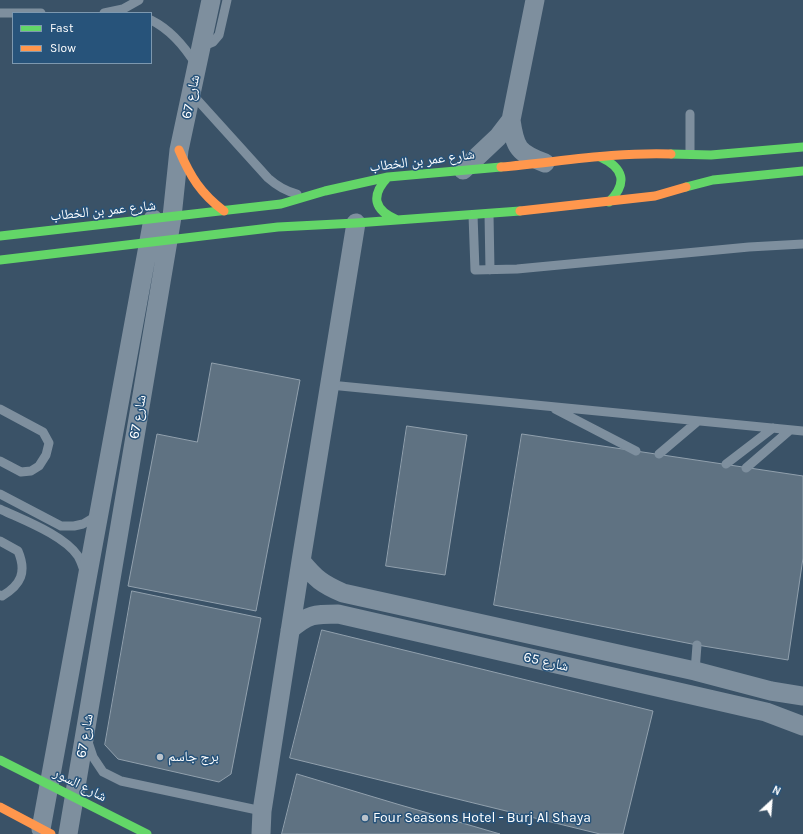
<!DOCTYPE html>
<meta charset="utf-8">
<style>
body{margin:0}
#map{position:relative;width:803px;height:834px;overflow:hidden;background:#3a5267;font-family:Karla,sans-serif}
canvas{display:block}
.legend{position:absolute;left:12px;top:12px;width:140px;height:52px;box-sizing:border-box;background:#27537a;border:1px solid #7d98af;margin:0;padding:5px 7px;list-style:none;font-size:12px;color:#fff}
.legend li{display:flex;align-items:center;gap:8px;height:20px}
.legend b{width:20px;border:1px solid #7d98af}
.north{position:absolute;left:751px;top:782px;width:40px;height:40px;-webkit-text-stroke:3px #27537a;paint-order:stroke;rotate:26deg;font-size:11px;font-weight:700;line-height:16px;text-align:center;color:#fff}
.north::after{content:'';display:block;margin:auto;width:14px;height:18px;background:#fff;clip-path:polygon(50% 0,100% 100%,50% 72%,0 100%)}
</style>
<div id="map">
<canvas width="803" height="834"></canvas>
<ul class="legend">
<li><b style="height:5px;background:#63d668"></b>Fast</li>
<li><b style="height:5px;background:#ff974d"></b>Slow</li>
</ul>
<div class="north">N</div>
</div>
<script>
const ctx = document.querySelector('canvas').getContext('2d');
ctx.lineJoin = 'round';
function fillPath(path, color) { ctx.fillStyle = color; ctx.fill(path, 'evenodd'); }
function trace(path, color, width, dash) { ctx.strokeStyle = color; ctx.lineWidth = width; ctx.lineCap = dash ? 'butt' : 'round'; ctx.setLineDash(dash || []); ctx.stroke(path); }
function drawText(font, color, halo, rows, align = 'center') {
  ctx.font = font + ' Karla,"Noto Naskh Arabic",sans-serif'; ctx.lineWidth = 3; ctx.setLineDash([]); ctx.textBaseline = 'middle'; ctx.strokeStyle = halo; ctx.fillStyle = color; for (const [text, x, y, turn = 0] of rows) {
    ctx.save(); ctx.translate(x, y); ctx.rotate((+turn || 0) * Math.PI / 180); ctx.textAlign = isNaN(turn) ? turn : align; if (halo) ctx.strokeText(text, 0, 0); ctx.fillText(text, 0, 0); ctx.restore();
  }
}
const building = new Path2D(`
 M212 363 300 380 256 611 128 586 157 434 197 442Z
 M407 426 467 435 445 575 386 566Z
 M522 434 803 476V558L788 660 697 645 494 605Z
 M132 591 261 618 231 774 219 782 118 759 105 745Z
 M322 630 653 711 623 834H600L290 758Z
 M297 774 397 804 500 834H282Z`);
fillPath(building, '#5f7282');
trace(building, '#91a0ad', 1);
trace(new Path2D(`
 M0 13H41
 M104 13 123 9 139 0
 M151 20C171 30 185 47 196 65
 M201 47 213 42 219 35 227 0
 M192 94 268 178C277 186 285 191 297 194
 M690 154V114
 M489 214 490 270
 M473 215 475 270 517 269 749 247 803 244
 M330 385 803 431
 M0 409 43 432 49 443 46 455 39 466 31 471 21 472 0 461
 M555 409 636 451
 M659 454 698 421
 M726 464 773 428
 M746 468 790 430
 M0 494 61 526H74L83 524 98 515
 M0 509C23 520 64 535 78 556 81 561 83 568 85 573
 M0 541 18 551C27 572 21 585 2 596L0 595
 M695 671 697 645
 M88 742 93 757 103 772 121 781 262 811`), '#7e8f9e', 9);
trace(new Path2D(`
 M535 0 511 120C515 148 518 153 545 163
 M463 170 498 137 511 120
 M301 561C316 579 322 584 343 593L695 671 771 691 803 696
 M290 630C308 614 315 614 338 614L766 712 803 726
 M41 829 153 219
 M68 834 172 217 179 150 211 0
 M261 834 262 811 301 561 356 223`), '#7e8f9e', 19);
trace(new Path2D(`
 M671 154 711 155 803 147
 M600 157C624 168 628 183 609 202
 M388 177C370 196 374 210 397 220
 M686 187 713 180 803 171
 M0 236 281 204 325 191 388 177 501 167
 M0 260 278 227 356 223 520 211
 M0 760 147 834`), '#63d668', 9);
trace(new Path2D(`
 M179 150C190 176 201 194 224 211
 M501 167C558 162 615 152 671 154
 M520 211 655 196 686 187
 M0 807 51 834`), '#ff974d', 9);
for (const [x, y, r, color] of [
 [160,757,4,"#bac2ca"],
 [365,818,4,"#bac2ca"]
]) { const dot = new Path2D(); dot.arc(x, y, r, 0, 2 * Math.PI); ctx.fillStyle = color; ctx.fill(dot); trace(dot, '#27537a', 1.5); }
drawText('14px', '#fff', '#27537a', [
 ["شارع 67",191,97,-78],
 ["شارع عمر بن الخطاب",422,161,-7],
 ["شارع عمر بن الخطاب",103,211,-6],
 ["شارع 67",138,417,-80],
 ["شارع 65",546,662,13],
 ["شارع 67",85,736,-80],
 ["شارع السور",80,785,27]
]);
drawText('14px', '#fff', '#27537a', [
 ["برج جاسم",168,757],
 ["Four Seasons Hotel - Burj Al Shaya",373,818]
], 'left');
</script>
